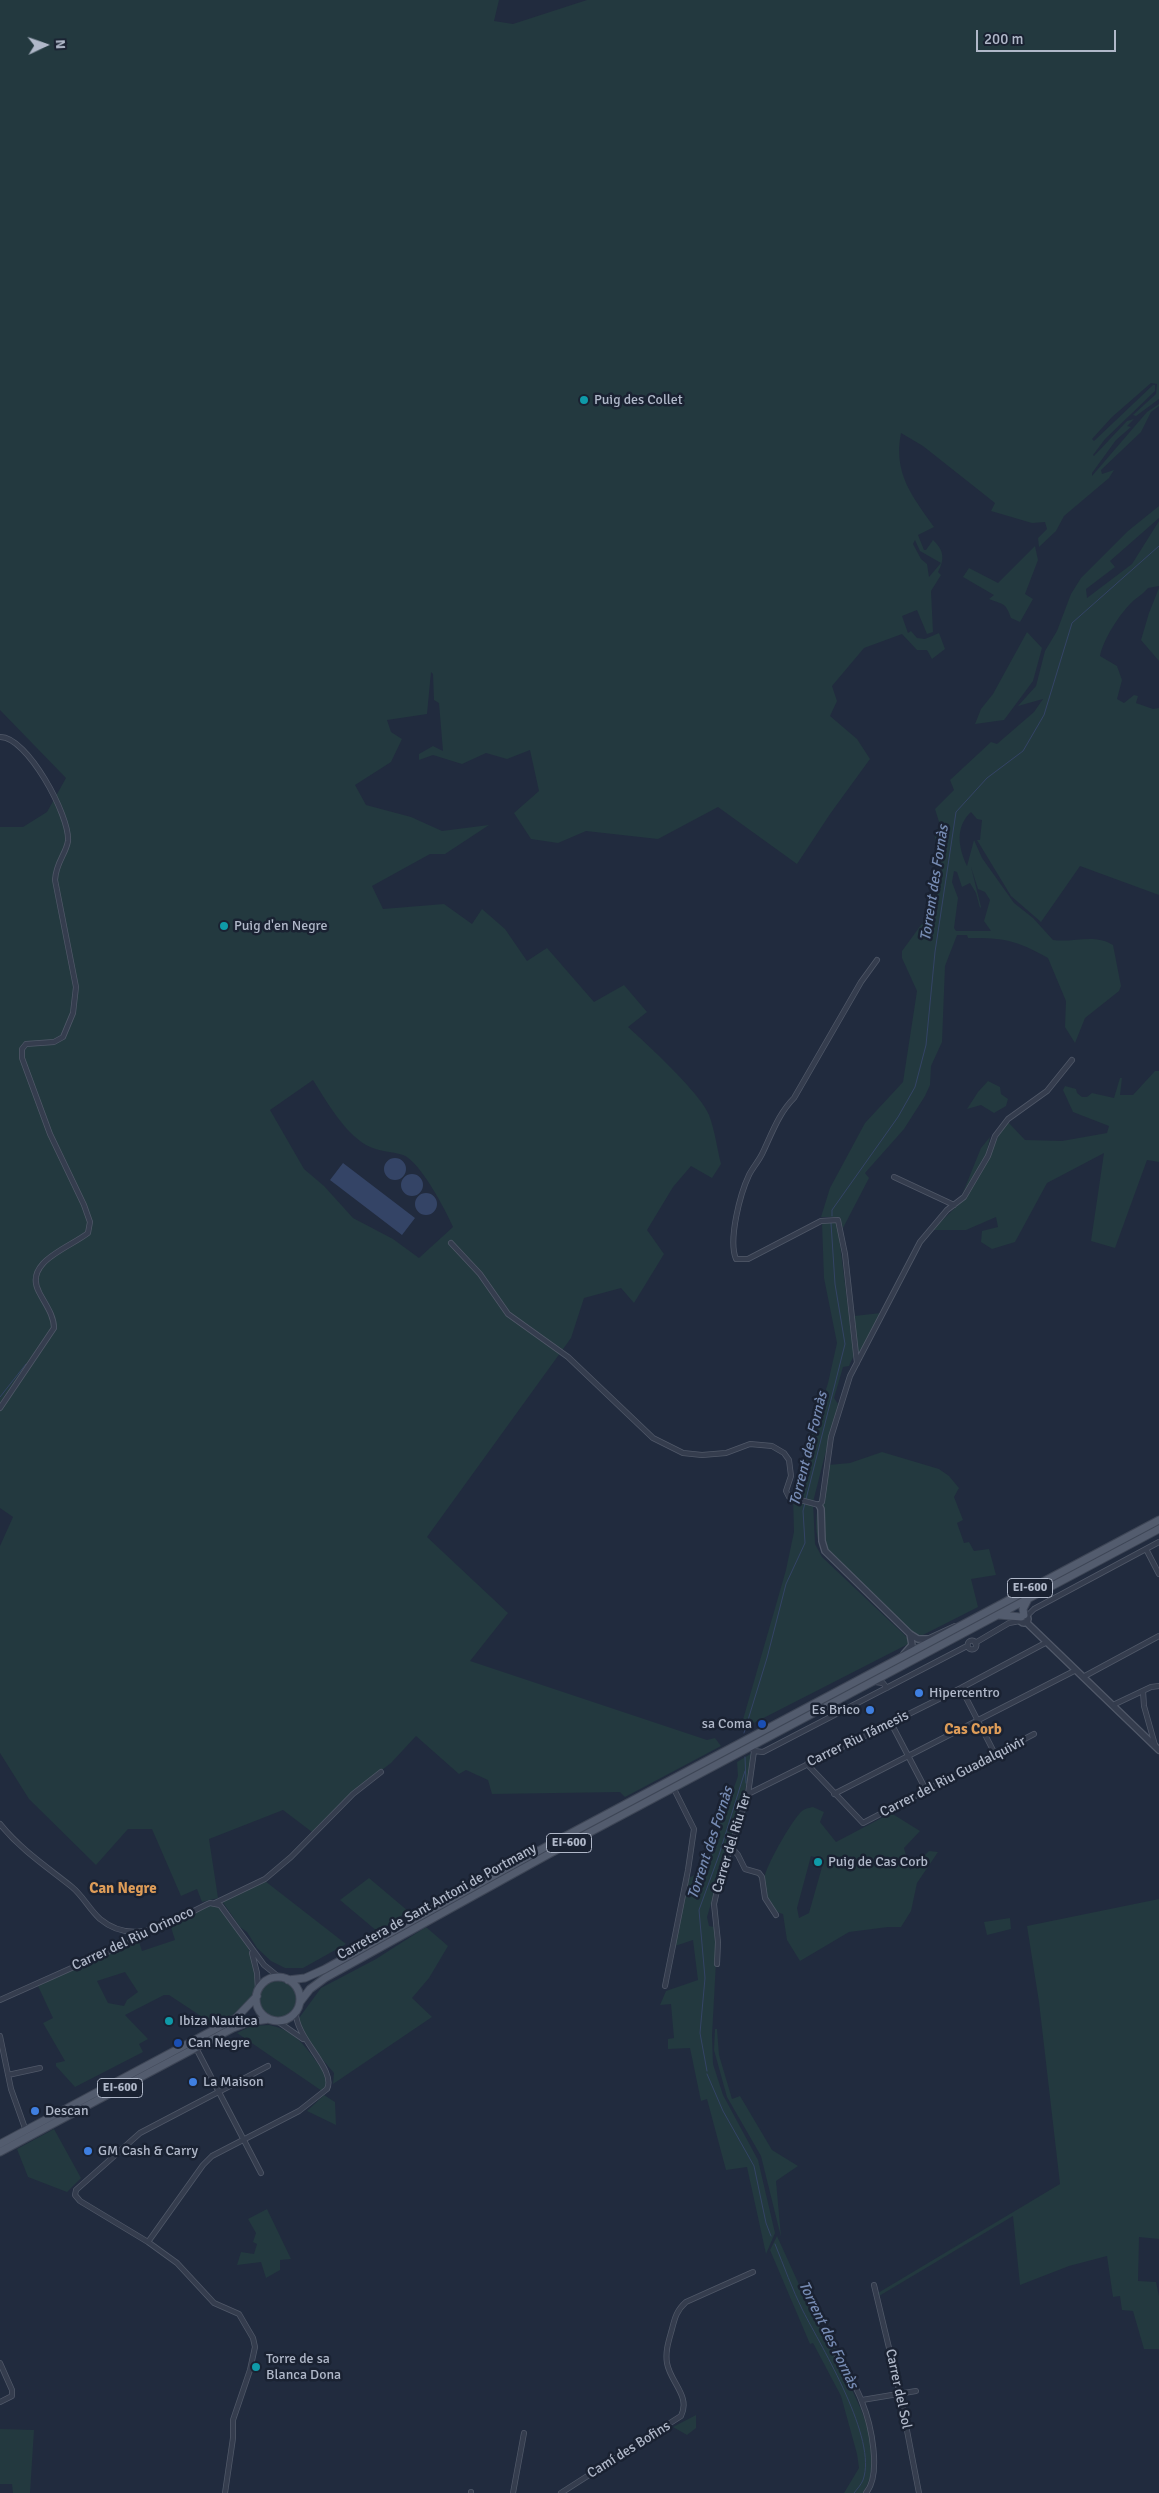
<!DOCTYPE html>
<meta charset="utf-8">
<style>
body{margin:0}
#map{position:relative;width:1159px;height:2493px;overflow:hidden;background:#212b3e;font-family:Signika,sans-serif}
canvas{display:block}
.north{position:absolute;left:20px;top:20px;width:50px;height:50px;-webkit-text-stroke:4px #1a2232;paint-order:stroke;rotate:87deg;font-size:14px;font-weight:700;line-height:20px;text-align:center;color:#b0b8c9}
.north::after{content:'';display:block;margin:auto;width:18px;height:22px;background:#b0b8c9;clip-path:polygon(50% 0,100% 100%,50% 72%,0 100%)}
.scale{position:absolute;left:976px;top:30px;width:140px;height:22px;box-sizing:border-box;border:2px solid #b0b8c9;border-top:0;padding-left:6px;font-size:15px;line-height:18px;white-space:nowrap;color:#b0b8c9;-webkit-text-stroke:4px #1a2232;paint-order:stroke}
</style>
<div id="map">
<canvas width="1159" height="2493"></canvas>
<div class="north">N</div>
<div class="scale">200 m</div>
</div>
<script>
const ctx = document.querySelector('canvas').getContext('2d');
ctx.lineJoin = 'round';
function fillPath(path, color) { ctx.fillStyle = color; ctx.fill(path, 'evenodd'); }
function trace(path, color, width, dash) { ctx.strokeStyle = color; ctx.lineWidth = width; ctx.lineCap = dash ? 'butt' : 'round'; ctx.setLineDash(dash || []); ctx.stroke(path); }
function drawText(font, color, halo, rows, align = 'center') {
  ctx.font = font + ' Signika,sans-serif'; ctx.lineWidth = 5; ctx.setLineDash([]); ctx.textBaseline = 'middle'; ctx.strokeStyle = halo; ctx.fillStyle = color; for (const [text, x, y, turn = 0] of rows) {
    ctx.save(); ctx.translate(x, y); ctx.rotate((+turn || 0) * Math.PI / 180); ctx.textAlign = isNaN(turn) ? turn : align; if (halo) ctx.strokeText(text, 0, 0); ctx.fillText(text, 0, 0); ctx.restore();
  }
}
fillPath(new Path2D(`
 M0 0H499L494 21 513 24 587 0H1159V399L1136 416 1133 415 1156 394 1157 384 1151 383 1112 417 1092 439 1094 441 1153 385H1155V391L1105 439 1093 455 1094 456 1127 421 1134 419 1127 426 1131 427 1116 440 1092 473V476L1147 412 1159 404V406L1151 412 1141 432 1101 470 1102 474 1114 470 1109 478 1064 516 1056 531 1039 547 1038 538 1047 529 1045 522 1032 523 991 511 995 503 923 446 901 433C893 473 912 496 934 527L918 535 924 550H926L933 540C944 550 945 559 938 572L941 575 931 591 933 632 927 634 917 610 902 616 908 633 911 631 917 638 925 639 939 633 945 649 932 659 927 650H917L902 634 864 648 832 686 837 701 830 716 857 739 870 759 830 814 797 864 718 807 658 839 586 831 558 843 531 839 514 813 539 791 530 750 507 759 486 753 462 764 433 755 419 760V754L433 746 443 751 439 703 434 700 433 674 431 672 427 714 387 720 391 732 402 739 391 762 355 785 366 805 411 817 442 831 489 825 445 854H430L372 886 383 909 444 904 472 924 482 909 505 929 527 961 547 948 594 1002 624 985 647 1012 628 1027C646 1043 702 1095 709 1115 715 1131 717 1148 721 1164L712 1178 691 1166 673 1187 647 1230 664 1254 634 1303 621 1288 584 1298 571 1338 427 1537 508 1613 470 1661 707 1740 715 1738 721 1746 625 1797 620 1792 492 1794 488 1780 466 1770 459 1774 416 1736 391 1763 349 1795 312 1832 283 1810 209 1839 218 1898 202 1902 197 1889 181 1896 152 1829H128L96 1865 29 1799 0 1753V1546L13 1517 0 1508V827H23L47 812 66 778 0 710ZM915 540 920 551 941 563 929 577 927 564 921 559 913 544ZM313 1080C327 1102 343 1131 366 1145 379 1152 391 1151 403 1155 420 1161 446 1211 453 1227L419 1258 393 1239 353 1218 324 1186 304 1169 270 1110Z
 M1159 506V518L1110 561 1115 567 1086 589 1087 598 1132 564 1159 521V586L1148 588C1143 594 1139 596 1133 601 1120 613 1103 640 1100 656L1117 666 1122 680 1117 699 1124 703 1134 695 1138 696 1136 703 1153 709 1159 708V895L1080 866 1041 922 1011 896 977 840H980L982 820 977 819 971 812C955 827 958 847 967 866L974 840 982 858 1014 903 1033 918 1053 940C1074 943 1094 933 1113 945L1121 986 1119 991 1085 1018 1075 1043 1065 1027 1066 1001 1048 958C1016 940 1005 938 968 938L967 935H957L945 966 942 1042 931 1066 930 1085 925 1096 904 1129 865 1173 869 1178 843 1228 839 1217H821L830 1188 865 1123 903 1082 917 991 902 958V951L921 925 935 914 941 859 934 834 940 825 935 809 954 790 950 780 991 742 997 744 1034 712 1043 699 1018 706 1036 686 1045 651 1057 631 1071 594 1081 578 1128 531ZM971 867 978 889 985 892 990 900 984 921 991 931H956L954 928 958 898 952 882 954 871 957 872 962 887 970 883 976 893 980 908 981 907Z
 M1035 546 1038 560 1025 594 1033 599 1020 622 1011 618C1005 601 1003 605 989 599L994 595 963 577 969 568 998 583Z
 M1159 588V661L1141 640 1149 613Z
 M1027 632 1042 648 1033 681 1004 720 975 724 981 709 993 694Z
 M1155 1071H1159V1162L1147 1160 1115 1248 1091 1241 1104 1153 1047 1183 1015 1242 992 1249 981 1242 982 1231 998 1227 996 1217 966 1230H932C950 1213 967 1198 979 1177 990 1159 994 1139 1008 1122L1025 1140 1062 1141 1107 1133 1109 1126 1073 1112 1063 1090 1065 1086 1076 1089 1077 1093 1082 1097H1087L1092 1093 1114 1098 1120 1078H1122L1120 1095H1133Z
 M988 1081 1000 1087 1001 1094 1008 1099 1006 1106 994 1113 981 1105 967 1109 978 1092Z
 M990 1137 986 1155 962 1195 981 1148Z
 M837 1221 854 1355 849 1366 843 1367 834 1398 838 1404 813 1502 815 1544 822 1557 912 1642 740 1730 786 1570 794 1532 793 1495 828 1383 837 1343 824 1278 822 1223Z
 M881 1313 859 1356 854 1316Z
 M882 1452 939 1469 949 1476 959 1488 954 1497 963 1520 957 1523 964 1543 969 1542 974 1551 989 1549 996 1575 971 1579 978 1607 917 1638 824 1552C807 1528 822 1491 828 1465L850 1463Z
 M752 1753 747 1783 707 1917 709 1926 714 1927 717 1943 712 2036 713 2064 723 2095 758 2160 775 2233 766 2254 747 2167 726 2170 707 2099 701 2101 690 2048 668 2049V2039L674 2038 671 2004 660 2005 666 1991 698 1980 693 1940 675 1946 689 1878 709 1867 723 1806 732 1793 738 1776 737 1762Z
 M813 1807 824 1812 820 1822 836 1842 891 1813 920 1831 904 1848 910 1870 929 1851 938 1852 917 1883 911 1911 901 1927H888L849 1932 800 1961 787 1940 783 1914C769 1911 762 1888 765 1875 769 1861 792 1820 802 1811 806 1808 809 1808 813 1807ZM811 1856 824 1860 809 1913 799 1918 797 1908Z
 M369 1878 408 1911 378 1932 340 1900Z
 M265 1881 346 1944 303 1968H285L271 1961 257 1948 247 1932 240 1927 222 1901Z
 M1159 1899V2239L1139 2237 1138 2281 1156 2282 1159 2296V2349H1144L1133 2311 1122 2310 1120 2296 1113 2297 1107 2256 1069 2266 1020 2285 1013 2216 879 2296 878 2293 1060 2184 1039 2002 1027 1926Z
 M211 1904C220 1905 224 1916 230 1922 233 1928 239 1932 242 1937 252 1952 261 1980 252 1997 244 2011 229 2018 216 2026L169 1995H164L125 2015 148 2039 139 2044 143 2052 75 2087 56 2066V2063L65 2061 43 2023 53 2018 38 1986 138 1939 142 1951 175 1940 170 1924ZM125 1972 138 1992 127 2000 124 2006 108 2003 97 1981Z
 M1010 1918 1011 1929 987 1935 984 1922Z
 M426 1927 448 1946 429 1978 412 1998 432 2017 333 2084 334 2073C320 2056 304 2040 299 2018L321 1988 376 1959Z
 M260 1999a18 18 0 1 1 36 0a18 18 0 1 1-36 0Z
 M269 2025C298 2030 311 2054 327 2077L325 2087 322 2091 237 2033 251 2026Z
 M715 2029H717L719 2055 732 2099 740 2096 772 2150 798 2166 776 2181 781 2237 761 2156 727 2097 714 2050Z
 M324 2095 335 2102 336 2125 307 2111Z
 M54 2129 81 2178 67 2192 28 2177 17 2149Z
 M267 2209 291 2259 280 2260V2270L266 2278 261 2262 237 2265 241 2252 254 2254 257 2244 253 2242 256 2233 248 2219Z
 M777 2236 816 2322 822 2327 837 2351 833 2354C853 2391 890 2452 863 2493H844L859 2468 857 2454 841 2396 813 2343 810 2344 770 2250Z
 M696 2415V2428L687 2435 673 2427Z
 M0 2429 34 2430 30 2493H13L12 2484H0Z`), '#23393f');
fillPath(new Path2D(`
 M384 1169a11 11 0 1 1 22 0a11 11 0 1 1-22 0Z
 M343 1163 415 1218 402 1235 330 1180Z
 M401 1185a11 11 0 1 1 22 0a11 11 0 1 1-22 0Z
 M415 1204a11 11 0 1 1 22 0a11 11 0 1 1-22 0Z`), '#344466');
trace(new Path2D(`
 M832 1216V1210L898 1117 915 1087 926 1045 935 952 956 812 987 778 1023 751 1044 715 1072 623 1159 546
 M0 1397 26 1364
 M744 1733 767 1658 786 1584 805 1543 803 1511 845 1344 835 1284 831 1223
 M745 1757 746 1783
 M707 2071 700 2033 705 1978 699 1910 719 1855 745 1771
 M707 2074 723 2111 754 2166 766 2223 771 2236
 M775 2244C784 2266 792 2289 803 2311 822 2348 878 2439 863 2480 861 2485 857 2489 854 2493`), '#344466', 1);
const minor = new Path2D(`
 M0 737C27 736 70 816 68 841 66 854 56 862 55 880L76 987 73 1013 63 1037 54 1042 26 1044 22 1049V1058L50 1134 84 1205 90 1222 88 1233C69 1248 23 1262 39 1292 45 1304 54 1315 54 1328L0 1408
 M894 1177 954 1205
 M451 1243 480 1274 508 1314 568 1357 653 1438 683 1453 702 1455 726 1453 750 1444 772 1446 784 1453 789 1460 791 1476 786 1491 789 1497 819 1505 822 1502 831 1437 850 1376 920 1242 947 1210 964 1197 988 1156 995 1136 1008 1119 1047 1091 1072 1060
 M857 1363 845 1254 838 1220 821 1221 748 1259H736C728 1240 740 1194 749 1175 753 1167 759 1161 763 1152 772 1133 779 1113 794 1098L861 982 877 960
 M1146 1549 1159 1574
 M1027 1616 1034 1609 1159 1542
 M927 1639 955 1626
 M967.5 1645a4.5 4.5 0 1 1 9 0a4.5 4.5 0 1 1-9 0Z
 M975 1643 1009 1623 1020 1621
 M1083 1677 1159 1636
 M875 1682 883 1683 887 1688
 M961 1688 995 1754
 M1143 1691 1144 1706 1155 1745
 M1113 1705 1151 1687 1159 1686
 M891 1723 926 1790
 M751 1746 754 1751 763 1752 967 1646
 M807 1764 863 1823 1034 1734
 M748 1794 961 1688 1047 1642
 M834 1794 1076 1670
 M0 1824C21 1850 47 1867 72 1887 83 1896 89 1909 100 1919 136 1949 175 1919 210 1903L220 1905 264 1965 280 1978
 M732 1848 738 1855 745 1869 759 1873 762 1877 765 1898 776 1915
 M215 1903 265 1879 291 1857 353 1794 381 1772
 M252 1953 257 1973 258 1990
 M717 1964 718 1942 714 1904 718 1886 748 1794 754 1751
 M665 1986 688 1870 694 1829 673 1787
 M0 2000 132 1941 140 1933
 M277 2021 303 2039
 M0 2036 11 2089 26 2131
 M196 2048 261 2173
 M8 2075 40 2068
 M148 2242 203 2165 212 2156 299 2111 327 2089C337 2070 295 2038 296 2012
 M874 2285 900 2394 919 2493
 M836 2354C845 2369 856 2385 862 2402 871 2424 882 2474 866 2493
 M0 2363 12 2390V2396L0 2402
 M862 2400 916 2391
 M225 2493 233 2438V2420L250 2370 255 2347 253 2338 239 2314 214 2303 177 2263 148 2242 80 2201 75 2195 76 2190 140 2133 268 2066
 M471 2493V2492
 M513 2493 524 2433
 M561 2493 681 2416C691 2396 670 2382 667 2363 665 2351 669 2340 672 2329 675 2317 677 2310 686 2302L753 2272`);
const tertiary = new Path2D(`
 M819 1505 821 1509 822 1541 825 1551 910 1634 918 1639H927
 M1020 1619a4 4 0 1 1 8 0a4 4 0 1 1-8 0Z
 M1026 1622 1159 1750
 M904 1654 912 1645 910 1634`);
const primary = new Path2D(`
 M999 1615 1021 1617
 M1024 1615 1023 1609 1028 1599
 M256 1999a22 22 0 1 1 44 0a22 22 0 1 1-44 0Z
 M288 1980 305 1978 325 1969 560 1839 1159 1520
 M300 2002 310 1989 325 1978 549 1854 1159 1529
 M0 2144 236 2018 257 1996
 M0 2152 233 2028 249 2022 269 2019`);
trace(minor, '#505868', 6);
trace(tertiary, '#505868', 8);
trace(primary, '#3e4656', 9);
trace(minor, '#353d4e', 4.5);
trace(tertiary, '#353d4e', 5.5);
trace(primary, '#535c6e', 7);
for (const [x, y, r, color] of [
 [584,400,5,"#0f9aa8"],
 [224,926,5,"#0f9aa8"],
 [919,1693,5,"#3f7fe0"],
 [870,1710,5,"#3f7fe0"],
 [762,1724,5,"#1a4fb4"],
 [818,1862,5,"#0f9aa8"],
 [169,2021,5,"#0f9aa8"],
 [178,2043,5,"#1a4fb4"],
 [193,2082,5,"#3f7fe0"],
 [35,2111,5,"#3f7fe0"],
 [88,2151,5,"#3f7fe0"],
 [256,2367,5,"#0f9aa8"]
]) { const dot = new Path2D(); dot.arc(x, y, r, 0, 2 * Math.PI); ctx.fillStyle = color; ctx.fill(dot); trace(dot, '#1a2232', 2); }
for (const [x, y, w] of [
 [1030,1588,45],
 [569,1843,45],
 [120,2088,45]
]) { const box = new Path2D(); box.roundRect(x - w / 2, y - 9.5, w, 19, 4); ctx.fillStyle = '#1a2232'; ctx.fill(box); trace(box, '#b0b8c9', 1); }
drawText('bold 12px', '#b0b8c9', null, [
 ["EI-600",1030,1588],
 ["EI-600",569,1843],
 ["EI-600",120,2088]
]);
drawText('14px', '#b0b8c9', '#1a2232', [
 ["Puig des Collet",594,400],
 ["Puig d'en Negre",234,926],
 ["Hipercentro",929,1693],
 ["Es Brico",860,1710,"right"],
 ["sa Coma",752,1724,"right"],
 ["Puig de Cas Corb",828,1862],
 ["Ibiza Nautica",179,2021],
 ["Can Negre",188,2043],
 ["La Maison",203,2082],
 ["Descan",45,2111],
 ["GM Cash & Carry",98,2151],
 ["Torre de sa",266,2359],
 ["Blanca Dona",266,2375]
], 'left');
drawText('14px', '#b0b8c9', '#1a2232', [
 ["Carrer Riu Támesis",858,1739,-26],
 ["Carrer del Riu Guadalquivir",953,1777,-27],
 ["Carrer del Riu Ter",732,1843,-73],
 ["Carretera de Sant Antoni de Portmany",437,1902,-29],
 ["Carrer del Riu Orinoco",133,1939,-25],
 ["Carrer del Sol",898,2389,78],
 ["Camí des Bofins",629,2450,-32]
]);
drawText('italic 15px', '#768bb3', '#1a2232', [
 ["Torrent des Fornàs",935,883,-81],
 ["Torrent des Fornàs",809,1449,-76],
 ["Torrent des Fornàs",711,1843,-72],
 ["Torrent des Fornàs",828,2335,64]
]);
drawText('bold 15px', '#dd9c58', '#1a2232', [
 ["Cas Corb",973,1730],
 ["Can Negre",123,1889]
]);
</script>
